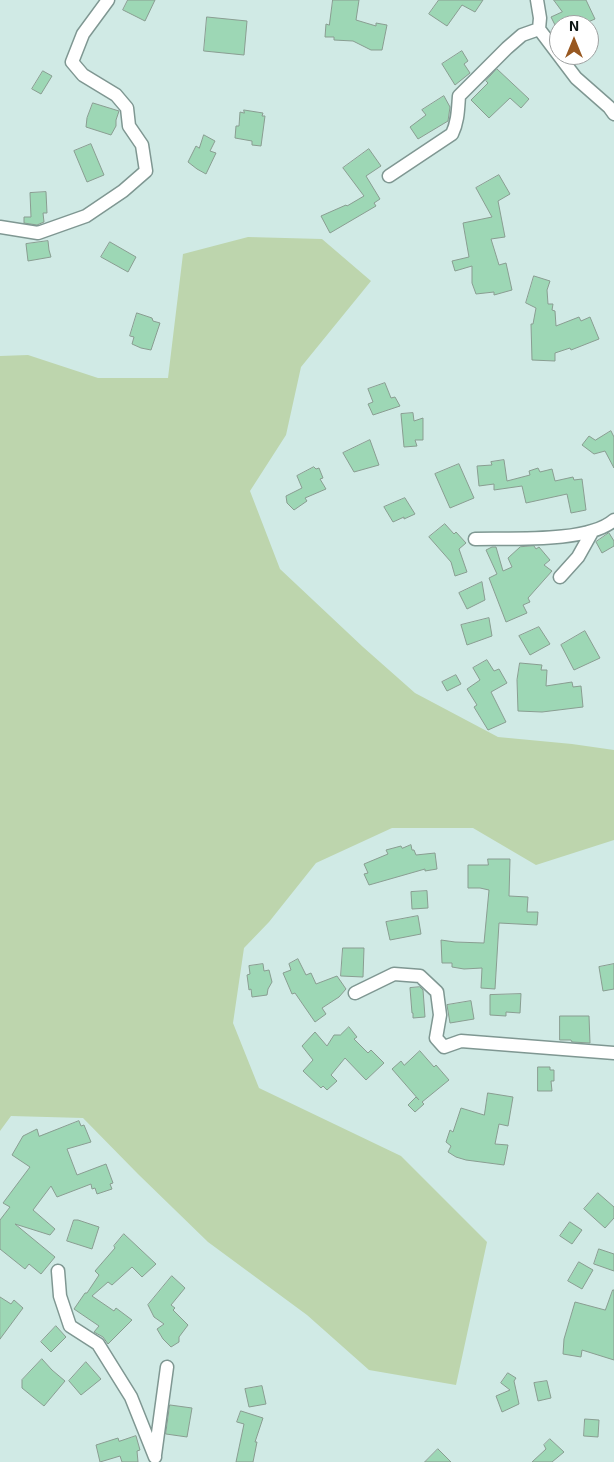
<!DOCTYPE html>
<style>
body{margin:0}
#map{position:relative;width:614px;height:1462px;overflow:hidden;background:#d0eae5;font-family:"Exo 2",sans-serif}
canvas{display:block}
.north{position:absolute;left:549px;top:15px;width:50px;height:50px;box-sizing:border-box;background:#fff;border:1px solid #9ea1a1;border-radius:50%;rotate:0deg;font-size:14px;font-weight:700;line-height:20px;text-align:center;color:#0c1513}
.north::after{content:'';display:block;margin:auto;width:18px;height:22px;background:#985821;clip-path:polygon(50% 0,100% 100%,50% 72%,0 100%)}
</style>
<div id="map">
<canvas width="614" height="1462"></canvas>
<div class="north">N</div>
</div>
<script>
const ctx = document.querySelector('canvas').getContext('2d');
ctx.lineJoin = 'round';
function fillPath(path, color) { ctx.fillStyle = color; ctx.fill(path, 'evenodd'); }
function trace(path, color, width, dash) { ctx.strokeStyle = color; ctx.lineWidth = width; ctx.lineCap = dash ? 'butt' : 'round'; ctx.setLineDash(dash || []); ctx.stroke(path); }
fillPath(new Path2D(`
 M248 237 322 239 371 281 301 367 286 435 250 491 280 569 363 647 415 693 498 737 572 744 614 750V840L536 865 473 828H392L316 863 269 922 244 948 233 1023 259 1088 401 1156 487 1242 456 1385 369 1370 307 1315 208 1242 138 1174 83 1118 11 1116 0 1131V356L28 355 98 378H168L183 254Z`), '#bdd5ad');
const building = new Path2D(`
 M128 0H155L145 21 123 10Z
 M333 0H359L356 20 376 26V23L387 25 382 50H371L353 41 334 40V37H325L326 24 329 25Z
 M439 0H483L475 12 462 5 447 26 429 14Z
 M554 0H586L595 19 581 25H578L576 20 566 25H555L551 17 562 12Z
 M207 17 247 21 244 55 204 51Z
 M462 51 468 61 464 64 470 73 455 85 442 64Z
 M497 69 529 99 521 108 510 98 489 118 471 100 488 83 486 81Z
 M43 71 52 76 41 94 32 89Z
 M444 96 450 107 448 121 418 139 410 127 426 115 422 110Z
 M93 103 119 111 116 120V126L111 135 86 127 87 118Z
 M244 110 263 113 262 116H265L261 146 252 145V141L235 138 236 126H239L240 112 244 113Z
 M204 135 215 141 210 151 216 153 206 174 197 169 188 162 196 146 199 148Z
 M91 144 104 175 87 182 74 151Z
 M369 149 381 166 366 176 380 199 374 203 376 206 330 233 321 216 346 205 347 206 364 196 343 168Z
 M499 175 510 194 498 201 505 237 491 239 499 265 506 263 512 290 494 295V292L476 294 472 283V266L455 271 452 261 469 257 463 223 492 217 476 188Z
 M46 192 47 213H43L44 222 37 225 24 223V217H31L30 193Z
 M48 241 49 250 51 257 28 261 26 244Z
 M110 242 136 257 128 272 101 257Z
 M534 276 550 281 547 290 548 304H553L552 310 555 311 556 326 579 317 581 321 590 317 599 339 571 350 570 348 555 353V361L532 360 531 324H533L536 308 526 303Z
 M137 313 152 318 153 321 160 323 151 350 141 348 132 344 134 337 130 336Z
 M385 383 391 398 395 397 400 406 373 415 368 404 373 402 368 389Z
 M413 413 414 421 423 418V440H415L417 446 404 447 401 414Z
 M611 431 614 437V468L605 451 594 454 582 445 589 436 595 440Z
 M370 440 379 465 354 472 343 453Z
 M504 460 507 481 530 475 529 471 538 468 540 472 552 469 555 481 573 477 574 480 582 479 586 510 571 513 567 494 526 503 522 486 494 490V484L479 486 477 466 492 465 491 462Z
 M459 464 474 498 450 508 435 474Z
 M314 467 316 469 319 468 323 478 320 479 326 489 305 498 307 501 294 510 287 503 286 496 302 488 297 476Z
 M405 498 415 514 404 519V517L393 522 384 507Z
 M445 524 454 534 456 532 466 543 459 549 467 572 455 576 451 562 429 537Z
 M609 533 614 541V546L602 553 596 542Z
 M534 546 536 549 539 547 550 560 544 565 552 571 528 598 530 602 523 605 527 613 506 622 489 578 497 574 486 550 492 547H496L503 571 512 567 508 558 520 547Z
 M482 582 485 600 467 609 459 593Z
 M489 618 492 636 467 645 461 625Z
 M539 627 550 644 530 655 519 636Z
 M585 631 600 658 574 670 561 645Z
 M487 660 494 671 499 669 507 683 491 692 506 722 488 730 474 707 477 705 467 689 480 680 473 668Z
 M520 663 542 665 541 670H547L546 686 572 682 573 687 581 686 583 707 542 712 518 711 517 680Z
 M456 675 461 684 447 691 442 682Z
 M411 845 412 850H414L416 855 435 853 437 869 425 871V869L369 885 364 874 368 873 364 864 388 854 386 850 401 846 402 848Z
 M488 859H510L509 896 528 897 527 912H538L537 925 499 923 495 989 481 988 482 968 464 969 452 967V963H442L441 940 455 942 484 943 489 890 480 888H468V865H488Z
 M427 891 428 908 412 909 411 892Z
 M418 916 421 934 390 940 386 922Z
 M343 948H364L363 977 341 976Z
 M298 959 306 975 311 973 316 984 337 976 346 989 339 997 322 1008 326 1014 315 1022 295 993 292 994 283 973 291 970 289 964Z
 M263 964 264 971 269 970 272 982 268 989 267 995 252 997 251 989 249 990 247 975 250 974 249 966Z
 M614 964V989L603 991 599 967Z
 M420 987 423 990 425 1017 413 1018V1013H412L410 988Z
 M521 994 520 1013 506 1012V1016L490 1015V995Z
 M471 1001 474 1019 450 1023 447 1005Z
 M560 1016H589L590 1043 572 1042 571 1040H560Z
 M349 1027 357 1037 354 1039 368 1053 371 1050 384 1063 366 1080 345 1058 331 1075 337 1081 327 1090 323 1086 321 1088 303 1071 313 1060 302 1046 315 1032 327 1046 334 1035H340Z
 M420 1051 434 1067 436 1065 449 1080 422 1102 424 1104 415 1112 408 1105 416 1097 419 1100 392 1069 401 1061 404 1065Z
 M538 1067H550V1070H554V1081H551L552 1091H538Z
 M488 1093 513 1097 508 1126 499 1124 495 1144 508 1145 504 1165 466 1160 456 1157 448 1152 451 1146 446 1142 450 1130 453 1132 461 1108 484 1115Z
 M79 1121 81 1126 84 1125 91 1142 67 1149 77 1175 106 1164 113 1183 110 1184 112 1189 97 1194 95 1188 92 1189 91 1184 57 1197 51 1186 33 1210 55 1229 50 1235 15 1224 55 1257 41 1274 29 1264 25 1269 0 1249V1220L10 1207 3 1203 30 1167 12 1155 23 1136 37 1129 39 1136Z
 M598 1193 614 1207V1218L605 1228 584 1209Z
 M74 1220H78L99 1227 92 1249 67 1241Z
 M570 1222 582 1230 572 1244 560 1236Z
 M124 1234 156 1264 142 1277 132 1267 112 1285 108 1282 92 1296 114 1311 116 1308 132 1320 108 1344 103 1337 94 1332 99 1326 74 1309 85 1293H87L99 1275 95 1271 115 1248 114 1246Z
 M599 1249 614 1254V1271L594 1264Z
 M579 1262 593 1270 582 1289 568 1281Z
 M172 1276 185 1288 171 1305 175 1308 173 1310 188 1325 179 1337V1342L171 1347 163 1339 157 1329 164 1324 154 1317 148 1305Z
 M613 1290H614V1360L582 1350 581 1357 563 1354 564 1339 575 1302 605 1310Z
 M0 1297 11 1304 14 1300 23 1308 0 1339Z
 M56 1326 66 1337 51 1352 41 1342Z
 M42 1359 52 1370 65 1381 44 1406 22 1388V1380Z
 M86 1362 101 1379 81 1395 69 1381Z
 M508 1373 516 1378 514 1381 519 1404 502 1412 496 1396 510 1390 501 1383Z
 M547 1381 551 1398 538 1401 534 1383Z
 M262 1386 266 1404 249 1407 245 1389Z
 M170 1405 192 1408 187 1437 166 1434Z
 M241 1411 263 1418 255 1442H257L253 1462H236L244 1424 237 1422Z
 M585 1419 599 1420 598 1437 584 1436Z
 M136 1436 140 1450 137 1451 138 1462H122L120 1456 100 1462 96 1445 118 1438 119 1441Z
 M550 1439 564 1452 552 1462H532L546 1449 544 1445Z
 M438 1449 451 1462H425Z`);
fillPath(building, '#9dd7b5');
trace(building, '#899d91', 1);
const minor = new Path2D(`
 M537 0 540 18 539 29 576 78 609 107 614 114
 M389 176 452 134C458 122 458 109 459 96L507 48 522 35 539 29
 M0 227 38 233 86 216 123 191 146 171 142 145 129 126 127 108 116 95 83 75 72 62 83 34 108 0
 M475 539C510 538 588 543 614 520
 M560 577 578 557 592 532
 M355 993 394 974 420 976 437 992 440 1015 436 1038 444 1047 461 1041 614 1053
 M58 1271 60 1296 70 1326 98 1344 131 1397 155 1457
 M155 1455 167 1367`);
trace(minor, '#7f9792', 15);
trace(minor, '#fff', 12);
</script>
